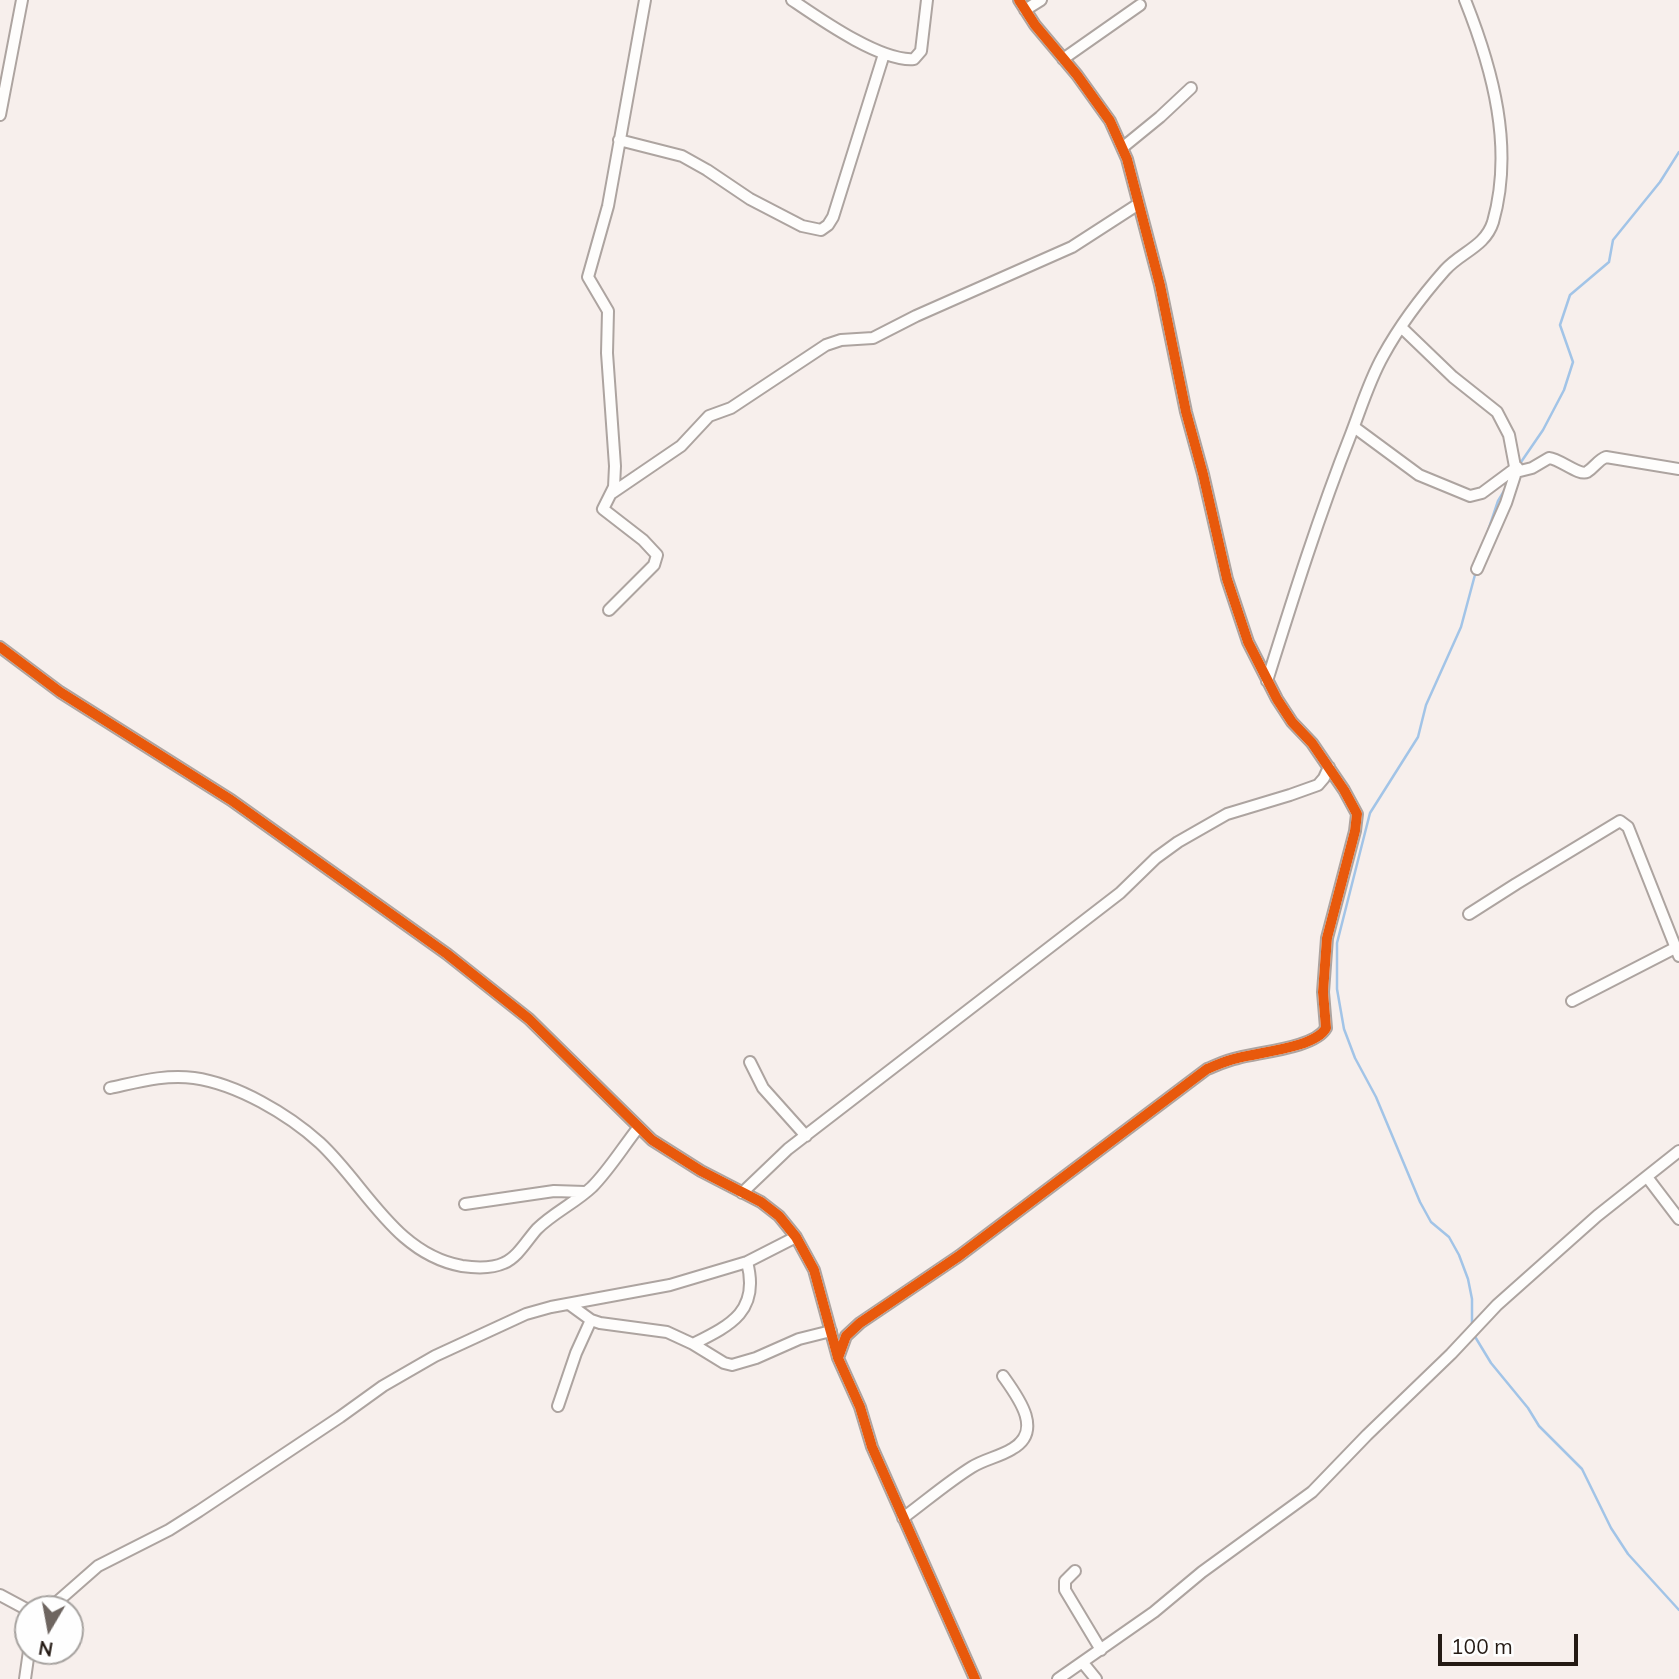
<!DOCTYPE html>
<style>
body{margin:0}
#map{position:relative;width:1679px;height:1679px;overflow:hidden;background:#f7efec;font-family:Mulish,sans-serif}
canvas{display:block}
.north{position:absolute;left:14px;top:1595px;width:70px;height:70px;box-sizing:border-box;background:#fefefe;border:2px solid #a7a3a0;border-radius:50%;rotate:190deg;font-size:19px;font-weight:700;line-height:28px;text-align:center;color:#241a14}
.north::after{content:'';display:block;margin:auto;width:24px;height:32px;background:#6e6560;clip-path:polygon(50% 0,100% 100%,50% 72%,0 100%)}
.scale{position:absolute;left:1438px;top:1634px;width:140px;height:32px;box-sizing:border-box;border:4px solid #241a14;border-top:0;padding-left:9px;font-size:21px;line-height:24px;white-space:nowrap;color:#241a14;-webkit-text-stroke:5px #fefefe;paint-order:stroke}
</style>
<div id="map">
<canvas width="1679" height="1679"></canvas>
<div class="north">N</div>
<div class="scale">100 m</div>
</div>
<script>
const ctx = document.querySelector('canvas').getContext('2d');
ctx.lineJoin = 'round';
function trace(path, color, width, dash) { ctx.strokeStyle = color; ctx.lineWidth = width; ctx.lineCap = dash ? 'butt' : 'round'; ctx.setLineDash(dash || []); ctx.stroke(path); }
trace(new Path2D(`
 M1519 465 1543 430 1564 390 1573 362 1560 325 1570 295 1609 262 1613 240 1660 182 1679 152
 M1486 537 1498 501 1507 486
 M1472 1325V1299L1468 1279 1459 1255 1449 1237 1431 1222 1420 1202 1376 1097 1355 1058 1344 1029 1337 989V943L1370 813 1418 737 1426 705 1461 627 1476 571
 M1474 1335 1491 1363 1528 1408 1539 1426 1582 1469 1611 1528 1628 1554 1679 1610`), '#a2c4e7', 2.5);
const minor = new Path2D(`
 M792 0C820 19 881 62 914 59L921 51 927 0
 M1025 10 1041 0
 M1063 59 1140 5
 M0 115 22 0
 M619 140 682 156 707 170 750 199 802 226 821 230 828 225 833 217 884 54
 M1122 148 1160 117 1191 88
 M1401 327 1453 377 1497 412 1509 435 1516 472 1506 503 1477 569
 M1354 427 1419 475 1470 496 1482 493 1517 467
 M1516 472 1532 468 1549 458C1560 459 1579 476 1587 472 1595 467 1598 460 1606 457L1679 469
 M612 493 681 446 709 416 731 408 826 345 841 340 873 338 916 316 1072 247 1137 205
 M609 610 654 565 657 555 643 540 603 509 614 487 615 466 607 353 608 311 588 277 608 206 645 0
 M0 647 60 692 231 800 447 954 529 1019 652 1140 701 1171 761 1202 779 1216 796 1237 814 1270 838 1358 860 1407 872 1447 975 1679
 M1267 681C1293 598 1319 515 1351 434 1361 408 1369 381 1383 356 1400 325 1422 296 1445 270 1461 252 1485 247 1493 222 1514 148 1493 70 1465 0
 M1469 914 1516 884 1620 821 1628 827 1679 956
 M1572 1001 1675 948
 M750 1062 763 1088 806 1136
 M110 1088C138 1082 165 1074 194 1078 237 1084 288 1114 320 1143 366 1186 395 1254 462 1266 476 1268 491 1269 504 1263 518 1257 527 1240 537 1229 553 1213 575 1203 592 1187 609 1170 623 1147 638 1128
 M1647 1177 1679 1219
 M742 1193 788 1149 1120 893 1156 858 1178 842 1227 814 1290 795 1318 785 1324 778 1329 767
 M465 1204 554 1191 585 1192
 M569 1304 591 1320 600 1323 667 1332 693 1344 724 1363 732 1365 756 1358 799 1339 831 1331
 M693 1344C731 1325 760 1311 747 1262
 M838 1358 846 1336 860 1323 959 1256 1207 1069C1217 1065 1227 1060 1238 1058 1259 1052 1315 1048 1326 1028L1323 992 1327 938 1355 831 1357 814 1344 790 1312 743 1292 722 1277 699 1248 642 1227 579 1203 474 1186 412 1160 285 1127 159 1110 121 1077 75 1035 25 1019 0
 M558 1406 576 1353 591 1320
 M903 1518C926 1501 948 1482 972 1467 985 1459 999 1457 1012 1449 1044 1431 1018 1397 1003 1376
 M1075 1571 1065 1581V1590L1101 1650
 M0 1595 28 1610
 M49 1609 98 1566 169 1530 199 1511 340 1417 383 1386 435 1356 526 1314 551 1307 670 1285 747 1262 796 1237
 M1083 1663 1096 1679
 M25 1679 29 1651
 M1058 1679 1154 1612 1202 1572 1312 1492 1367 1435 1451 1354 1497 1305 1597 1216 1679 1151`);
trace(minor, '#ada4a0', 14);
trace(minor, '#fefdfc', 10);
trace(new Path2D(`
 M0 647 60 692 231 800 447 954 529 1019 652 1140 701 1171 761 1202 779 1216 796 1237 814 1270 838 1358 860 1407 872 1447 975 1679
 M838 1358 846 1336 860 1323 959 1256 1207 1069C1217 1065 1227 1060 1238 1058 1259 1052 1315 1048 1326 1028L1323 992 1327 938 1355 831 1357 814 1344 790 1312 743 1292 722 1277 699 1248 642 1227 579 1203 474 1186 412 1160 285 1127 159 1110 121 1077 75 1035 25 1019 0`), '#e8590c', 10);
</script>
